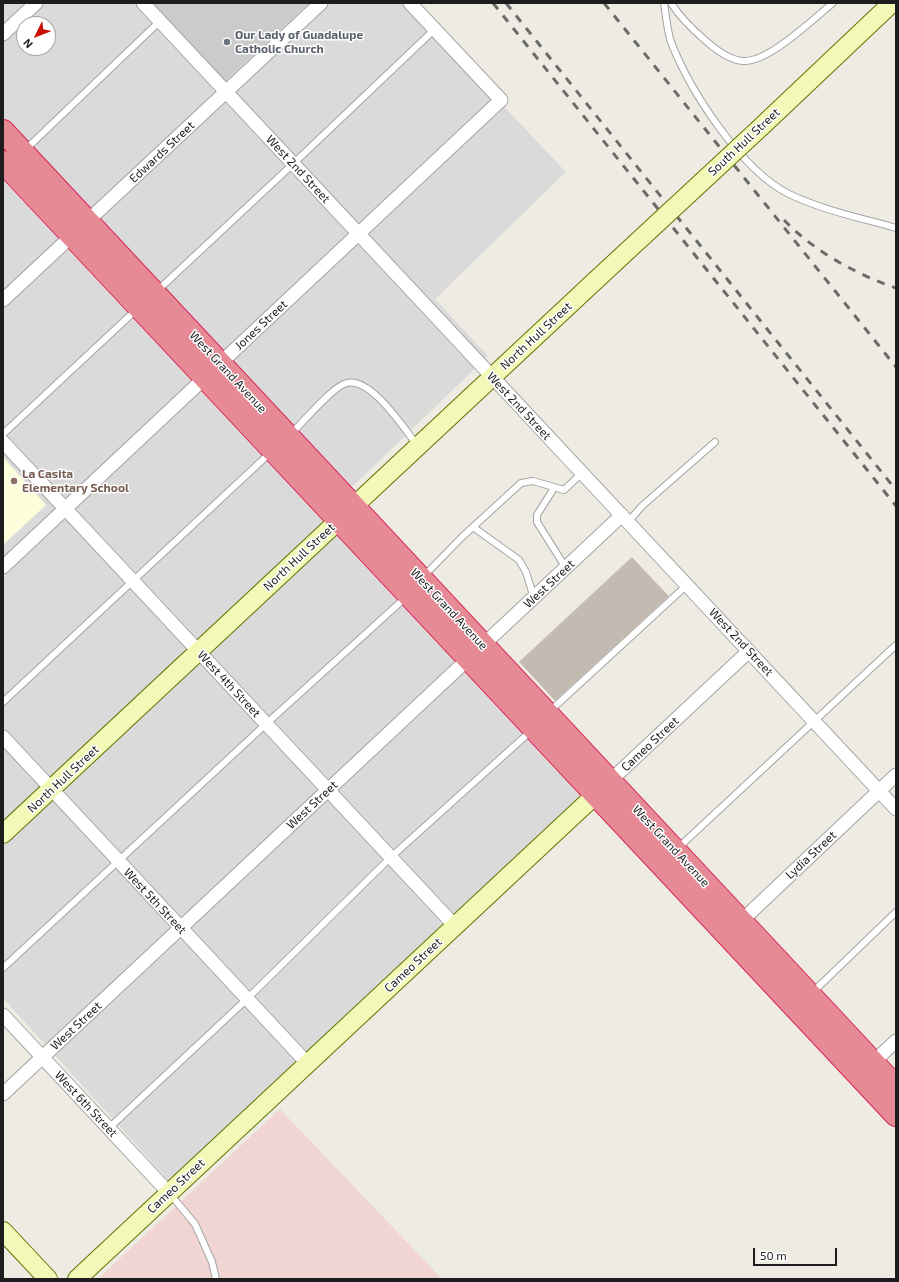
<!DOCTYPE html>
<style>
body{margin:0}
#map{position:relative;width:899px;height:1282px;overflow:hidden;background:#eeebe3;font-family:"Exo 2",sans-serif}
canvas{display:block}
.frame{position:absolute;inset:0;border:4px solid #1d1d1d;pointer-events:none}
.north{position:absolute;left:16px;top:16px;width:40px;height:40px;box-sizing:border-box;background:#fff;border:1px solid #a5a5a5;border-radius:50%;rotate:227deg;font-size:11px;font-weight:700;line-height:16px;text-align:center;color:#1d1d1d}
.north::after{content:'';display:block;margin:auto;width:14px;height:18px;background:#ca0b00;clip-path:polygon(50% 0,100% 100%,50% 72%,0 100%)}
.scale{position:absolute;left:753px;top:1248px;width:84px;height:18px;box-sizing:border-box;border:2px solid #1d1d1d;border-top:0;padding-left:5px;font-size:12px;line-height:14px;white-space:nowrap;color:#1d1d1d;-webkit-text-stroke:3px #fff;paint-order:stroke}
</style>
<div id="map">
<canvas width="899" height="1282"></canvas>
<div class="frame"></div>
<div class="north">N</div>
<div class="scale">50 m</div>
</div>
<script>
const ctx = document.querySelector('canvas').getContext('2d');
ctx.lineJoin = 'round';
function fillPath(path, color) { ctx.fillStyle = color; ctx.fill(path, 'evenodd'); }
function trace(path, color, width, dash) { ctx.strokeStyle = color; ctx.lineWidth = width; ctx.lineCap = dash ? 'butt' : 'round'; ctx.setLineDash(dash || []); ctx.stroke(path); }
function drawText(font, color, halo, rows, align = 'center') {
  ctx.font = font + ' "Exo 2",sans-serif'; ctx.lineWidth = 3; ctx.setLineDash([]); ctx.textBaseline = 'middle'; ctx.strokeStyle = halo; ctx.fillStyle = color; for (const [text, x, y, turn = 0] of rows) {
    ctx.save(); ctx.translate(x, y); ctx.rotate((+turn || 0) * Math.PI / 180); ctx.textAlign = isNaN(turn) ? turn : align; if (halo) ctx.strokeText(text, 0, 0); ctx.fillText(text, 0, 0); ctx.restore();
  }
}
fillPath(new Path2D(`
 M3 3H406L566 172 435 299 488 356 349 490 3 122ZM24 24H48V48H24Z
 M3 180 580 796 169 1181 3 998Z`), '#dbdada');
fillPath(new Path2D(`
 M280 1109 442 1279H98Z`), '#f0d5d2');
fillPath(new Path2D(`
 M3 457 46 505 3 545Z`), '#fdffdb');
fillPath(new Path2D(`
 M152 3H309L225 81Z`), '#cbcbcb');
const building = new Path2D(`
 M632 558 668 596 555 700 520 662Z`);
fillPath(building, '#c3bab2');
trace(building, '#c0b3a5', 1);
const lane = new Path2D(`
 M664 3C666 15 667 30 671 42 690 91 741 170 789 194 822 210 861 218 896 228
 M671 3C680 17 693 30 706 41 715 49 730 60 743 61 768 63 813 19 833 3
 M25 150 160 21
 M157 291 293 164 435 29
 M3 434 136 310
 M291 434C303 422 330 390 344 384 369 373 404 429 418 446
 M554 488 537 515V522L566 568
 M628 522 642 506 715 442
 M473 527 519 560 526 572 534 598
 M423 577 462 537 521 483 533 481 564 490 582 473
 M3 702 270 453
 M550 711 687 585
 M678 848 896 645
 M3 968 266 724 405 598
 M813 992 896 912
 M109 1128 247 999 391 857 531 731
 M170 1194 195 1224 212 1262 216 1279`);
const street = new Path2D(`
 M143 3 896 809
 M3 34 36 3
 M3 300 321 3
 M3 442 455 926
 M3 567 501 100 410 3
 M3 737 308 1064
 M610 781 749 651
 M736 926 896 775
 M3 1015 169 1193
 M868 1067 896 1041
 M3 1094 622 515`);
const secondary = new Path2D(`
 M761 127 892 3
 M3 834 596 280
 M3 1231 48 1279
 M77 1279 605 786`);
const highway = new Path2D(`
 M3 131 896 1087
 M3 162 896 1115`);
trace(lane, '#a4a4a4', 8);
trace(street, '#a4a4a4', 15);
trace(secondary, '#627404', 20);
trace(highway, '#d92358', 24);
trace(lane, '#fff', 6);
trace(street, '#fff', 13);
trace(secondary, '#f2f9b6', 18);
trace(highway, '#e68a96', 22);
trace(new Path2D(`
 M493 3 896 506
 M506 3 896 490
 M604 3 896 367
 M784 220C814 251 855 274 896 288`), '#6b6b6b', 3, [8, 8]);
const secondaryBridge = new Path2D(`
 M596 280 761 127`);
trace(secondaryBridge, '#627404', 20, []);
trace(secondaryBridge, '#f2f9b6', 18);
for (const [x, y, r, color] of [
 [227,42,4,"#6b7280"],
 [14,481,4,"#8d6e63"]
]) { const dot = new Path2D(); dot.arc(x, y, r, 0, 2 * Math.PI); ctx.fillStyle = color; ctx.fill(dot); trace(dot, '#fff', 1.5); }
drawText('bold 12px', '#5b616d', '#fff', [
 ["Our Lady of Guadalupe",235,35],
 ["Catholic Church",235,49]
], 'left');
drawText('12px', '#1d1d1d', '#fff', [
 ["South Hull Street",744,142,-43],
 ["Edwards Street",162,152,-43],
 ["West 2nd Street",298,169,47],
 ["Jones Street",261,325,-43],
 ["North Hull Street",536,336,-43],
 ["West Grand Avenue",228,372,47],
 ["West 2nd Street",519,406,47],
 ["North Hull Street",299,557,-43],
 ["West Street",549,584,-43],
 ["West Grand Avenue",449,609,47],
 ["West 2nd Street",741,642,47],
 ["West 4th Street",229,684,47],
 ["Cameo Street",650,744,-43],
 ["North Hull Street",63,779,-43],
 ["West Street",312,805,-43],
 ["West Grand Avenue",671,846,47],
 ["Lydia Street",811,855,-43],
 ["West 5th Street",155,901,47],
 ["Cameo Street",413,965,-43],
 ["West Street",76,1026,-43],
 ["West 6th Street",86,1104,47],
 ["Cameo Street",176,1186,-43]
]);
drawText('bold 12px', '#785e54', '#fff', [
 ["La Casita",22,474],
 ["Elementary School",22,488]
], 'left');
</script>
